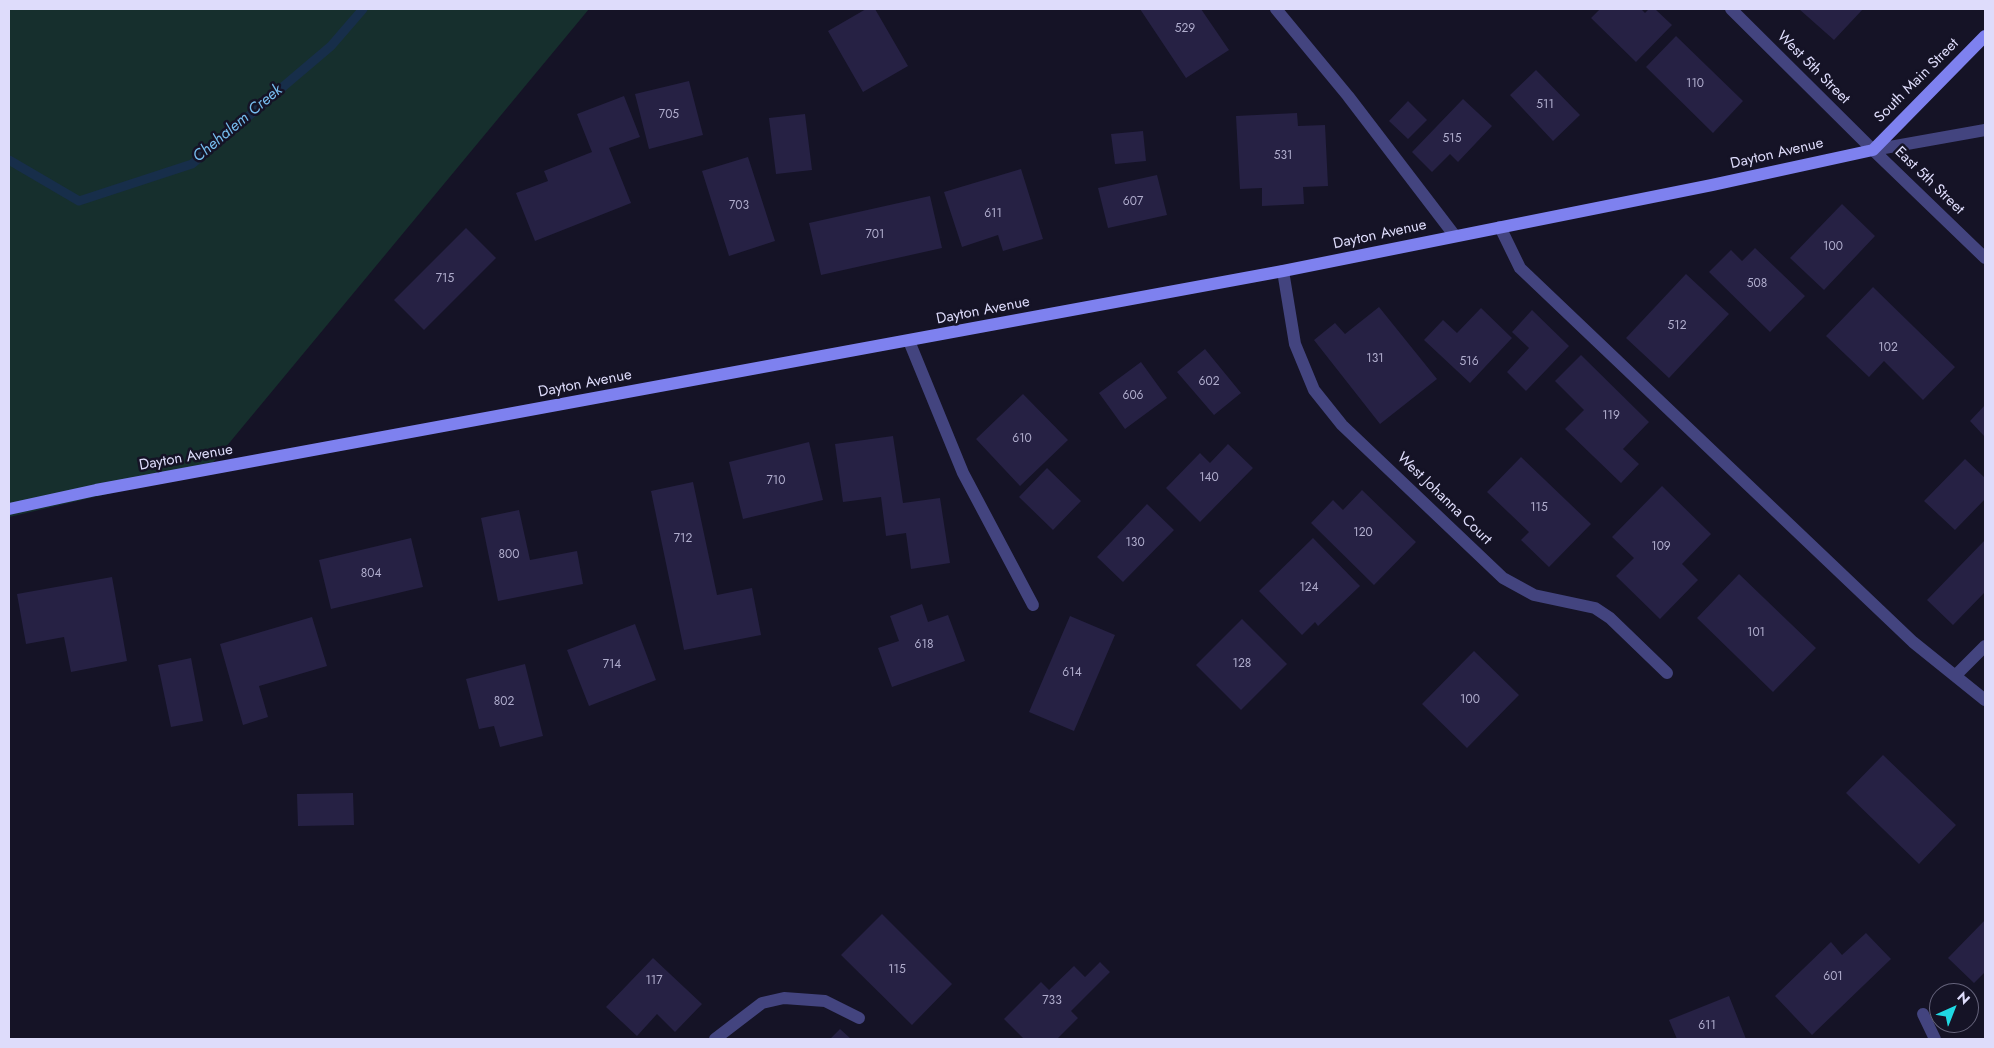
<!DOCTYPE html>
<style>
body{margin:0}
#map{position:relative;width:1994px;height:1048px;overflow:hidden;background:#151326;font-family:Jost,sans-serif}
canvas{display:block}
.frame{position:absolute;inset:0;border:10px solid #dedcfb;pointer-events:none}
.north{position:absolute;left:1929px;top:983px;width:50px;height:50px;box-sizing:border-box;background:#151326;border:1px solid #65637b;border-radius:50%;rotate:44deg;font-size:14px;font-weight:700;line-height:20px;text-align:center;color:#dedcfb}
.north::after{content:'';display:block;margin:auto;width:18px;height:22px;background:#1fd9e3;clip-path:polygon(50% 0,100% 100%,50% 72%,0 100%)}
</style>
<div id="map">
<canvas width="1994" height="1048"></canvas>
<div class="frame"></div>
<div class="north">N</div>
</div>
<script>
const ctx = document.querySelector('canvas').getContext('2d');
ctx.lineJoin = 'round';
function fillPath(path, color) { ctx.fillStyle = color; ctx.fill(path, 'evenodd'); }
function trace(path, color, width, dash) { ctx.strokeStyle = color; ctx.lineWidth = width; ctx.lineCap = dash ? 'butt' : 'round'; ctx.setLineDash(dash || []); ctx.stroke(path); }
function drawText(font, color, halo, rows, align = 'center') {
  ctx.font = font + ' Jost,sans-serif'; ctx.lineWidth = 5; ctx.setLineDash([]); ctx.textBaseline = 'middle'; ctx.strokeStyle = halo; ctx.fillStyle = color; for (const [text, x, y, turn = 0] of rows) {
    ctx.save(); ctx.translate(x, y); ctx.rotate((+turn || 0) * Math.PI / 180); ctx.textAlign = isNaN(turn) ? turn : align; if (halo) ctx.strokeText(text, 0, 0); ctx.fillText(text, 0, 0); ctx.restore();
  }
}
fillPath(new Path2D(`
 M9 9H589L206 471 9 517Z`), '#162f2d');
trace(new Path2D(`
 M9 160 79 201 192 164 331 46 363 9`), '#172e4a', 9);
fillPath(new Path2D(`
 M866 9H875L908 66 863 92 828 31Z
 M1140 9H1201L1229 50 1186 78Z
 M1600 9H1641L1645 13 1649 9H1655L1672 25 1636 62 1591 18Z
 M1799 9H1863L1834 40Z
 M1676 36 1743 101 1713 133 1646 67Z
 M1536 70 1580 115 1553 141 1510 95Z
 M689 81 703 135 649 149 635 94Z
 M624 96 640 137 609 148 631 203 535 241 516 193 548 181 544 171 592 152 577 114Z
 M1463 99 1492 126 1458 162 1450 154 1432 172 1412 152Z
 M1408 101 1427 120 1408 139 1389 121Z
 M1297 113 1298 126 1325 125 1328 186 1303 187 1304 204 1262 206V188L1240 189 1236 116Z
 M805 114 812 170 776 174 769 118Z
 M1143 131 1146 161 1115 164 1111 134Z
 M748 157 775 241 729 256 702 171Z
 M1021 169 1043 239 1003 251 998 235 962 247 944 192Z
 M1157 175 1167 215 1108 228 1098 188Z
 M930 196 942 248 821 275 809 223Z
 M1842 204 1875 236 1824 290 1790 258Z
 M466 228 496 258 424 330 394 300Z
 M1755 248 1805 296 1770 332 1709 272 1731 250 1742 261Z
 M1686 274 1729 314 1669 378 1626 338Z
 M1873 287 1955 367 1923 400 1884 361 1869 377 1826 336Z
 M1379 307 1437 379 1380 424 1314 340 1335 323 1345 334Z
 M1481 308 1512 338 1470 383 1424 340 1443 320 1457 333Z
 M1532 310 1569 346 1526 391 1507 372 1529 348 1512 332Z
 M1205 349 1241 393 1214 415 1177 372Z
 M1581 355 1649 422 1623 449 1639 464 1621 483 1565 429 1584 410 1555 381Z
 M1141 362 1167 398 1125 429 1099 393Z
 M1023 394 1068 440 1020 486 976 439Z
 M1985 405V437L1970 421Z
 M893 436 903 503 940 498 950 563 911 569 906 533 886 536 881 497 843 502 835 444Z
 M809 442 823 500 743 519 729 462Z
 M1228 444 1253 468 1200 522 1166 488 1200 453 1210 463Z
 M1521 457 1591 524 1549 567 1521 540 1529 532 1487 492Z
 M1965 459 1985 478V499L1955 530 1924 501Z
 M1047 468 1081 501 1053 530 1019 497Z
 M693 482 717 595 752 588 761 635 684 650 651 491Z
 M1662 486 1711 534 1682 564 1698 580 1660 619 1616 576 1634 558 1612 537Z
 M1362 490 1416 542 1374 585 1311 523 1333 500 1343 510Z
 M1147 504 1174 530 1123 582 1097 557Z
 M519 510 530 560 577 551 583 584 498 601 481 518Z
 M411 538 423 587 331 609 319 560Z
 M1313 538 1360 586 1318 626 1315 622 1302 635 1259 591Z
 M1985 540V592L1953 625 1927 600Z
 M1739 574 1816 648 1773 692 1697 618Z
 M112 577 127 661 71 672 64 637 26 644 17 594Z
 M922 604 928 622 948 615 965 661 892 687 878 648 899 641 890 616Z
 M1070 616 1115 635 1074 731 1029 712Z
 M312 617 327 666 259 686 268 717 243 725 220 644Z
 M1242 619 1287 664 1241 710 1196 665Z
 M635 624 656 680 589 706 567 650Z
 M1474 651 1519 695 1467 748 1422 704Z
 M191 658 203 721 171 727 158 665Z
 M525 664 543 736 500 747 494 726 479 729 466 679Z
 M1883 755 1956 825 1919 864 1846 793Z
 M353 793 354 825 298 826 297 794Z
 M882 914 952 984 912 1025 841 955Z
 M1985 920V972L1974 983 1948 958Z
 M1866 933 1891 959 1812 1035 1775 996 1831 942 1842 955Z
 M653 958 702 1004 675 1032 657 1014 637 1036 606 1007Z
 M1100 962 1110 972 1071 1011 1078 1018 1057 1039H1024L1004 1019 1041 982 1049 990 1074 966 1085 977Z
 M1729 996 1746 1039H1677L1669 1020Z
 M840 1029 851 1039H830Z`), '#262144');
trace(new Path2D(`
 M1276 9 1348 96 1455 236
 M1500 227 1520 268 1913 642 1985 700
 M909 341 963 473 1033 605
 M1955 676 1985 646
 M1923 1014 1935 1039
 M715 1039 762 1003 784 998 825 1001 859 1018`), '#43447f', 12);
trace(new Path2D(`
 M1731 9 1873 150 1985 258
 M1873 150 1985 130
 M1283 271 1295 344 1314 390 1342 425 1503 578 1534 595 1595 608 1610 618 1667 673`), '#43447f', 12);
trace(new Path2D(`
 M9 509 96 490 1283 271 1712 185 1873 150 1985 36`), '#7e81ef', 12);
drawText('12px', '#b0adcd', null, [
 ["529",1185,29],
 ["110",1695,84],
 ["511",1545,105],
 ["705",669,115],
 ["515",1452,139],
 ["531",1283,156],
 ["607",1133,202],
 ["703",739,206],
 ["611",993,214],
 ["701",875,235],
 ["100",1833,247],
 ["715",445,279],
 ["508",1757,284],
 ["512",1677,326],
 ["102",1888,348],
 ["131",1375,359],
 ["516",1469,362],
 ["602",1209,382],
 ["606",1133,396],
 ["119",1611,416],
 ["610",1022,439],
 ["140",1209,478],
 ["710",776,481],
 ["115",1539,508],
 ["120",1363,533],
 ["712",683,539],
 ["130",1135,543],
 ["109",1661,547],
 ["800",509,555],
 ["804",371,574],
 ["124",1309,588],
 ["101",1756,633],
 ["618",924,645],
 ["128",1242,664],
 ["714",612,665],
 ["614",1072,673],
 ["100",1470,700],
 ["802",504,702],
 ["115",897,970],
 ["601",1833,977],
 ["117",654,981],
 ["733",1052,1001],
 ["611",1707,1026]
]);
drawText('15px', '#dedcfb', '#151326', [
 ["West 5th Street",1813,68,45],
 ["South Main Street",1917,81,-45],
 ["Dayton Avenue",1777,154,-13],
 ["East 5th Street",1929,181,44],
 ["Dayton Avenue",1380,235,-12],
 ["Dayton Avenue",983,311,-11],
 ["Dayton Avenue",585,384,-11],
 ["Dayton Avenue",186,458,-10],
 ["West Johanna Court",1444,499,44]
]);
drawText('italic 16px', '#76bcee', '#151326', [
 ["Chehalem Creek",238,124,-40]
]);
</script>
